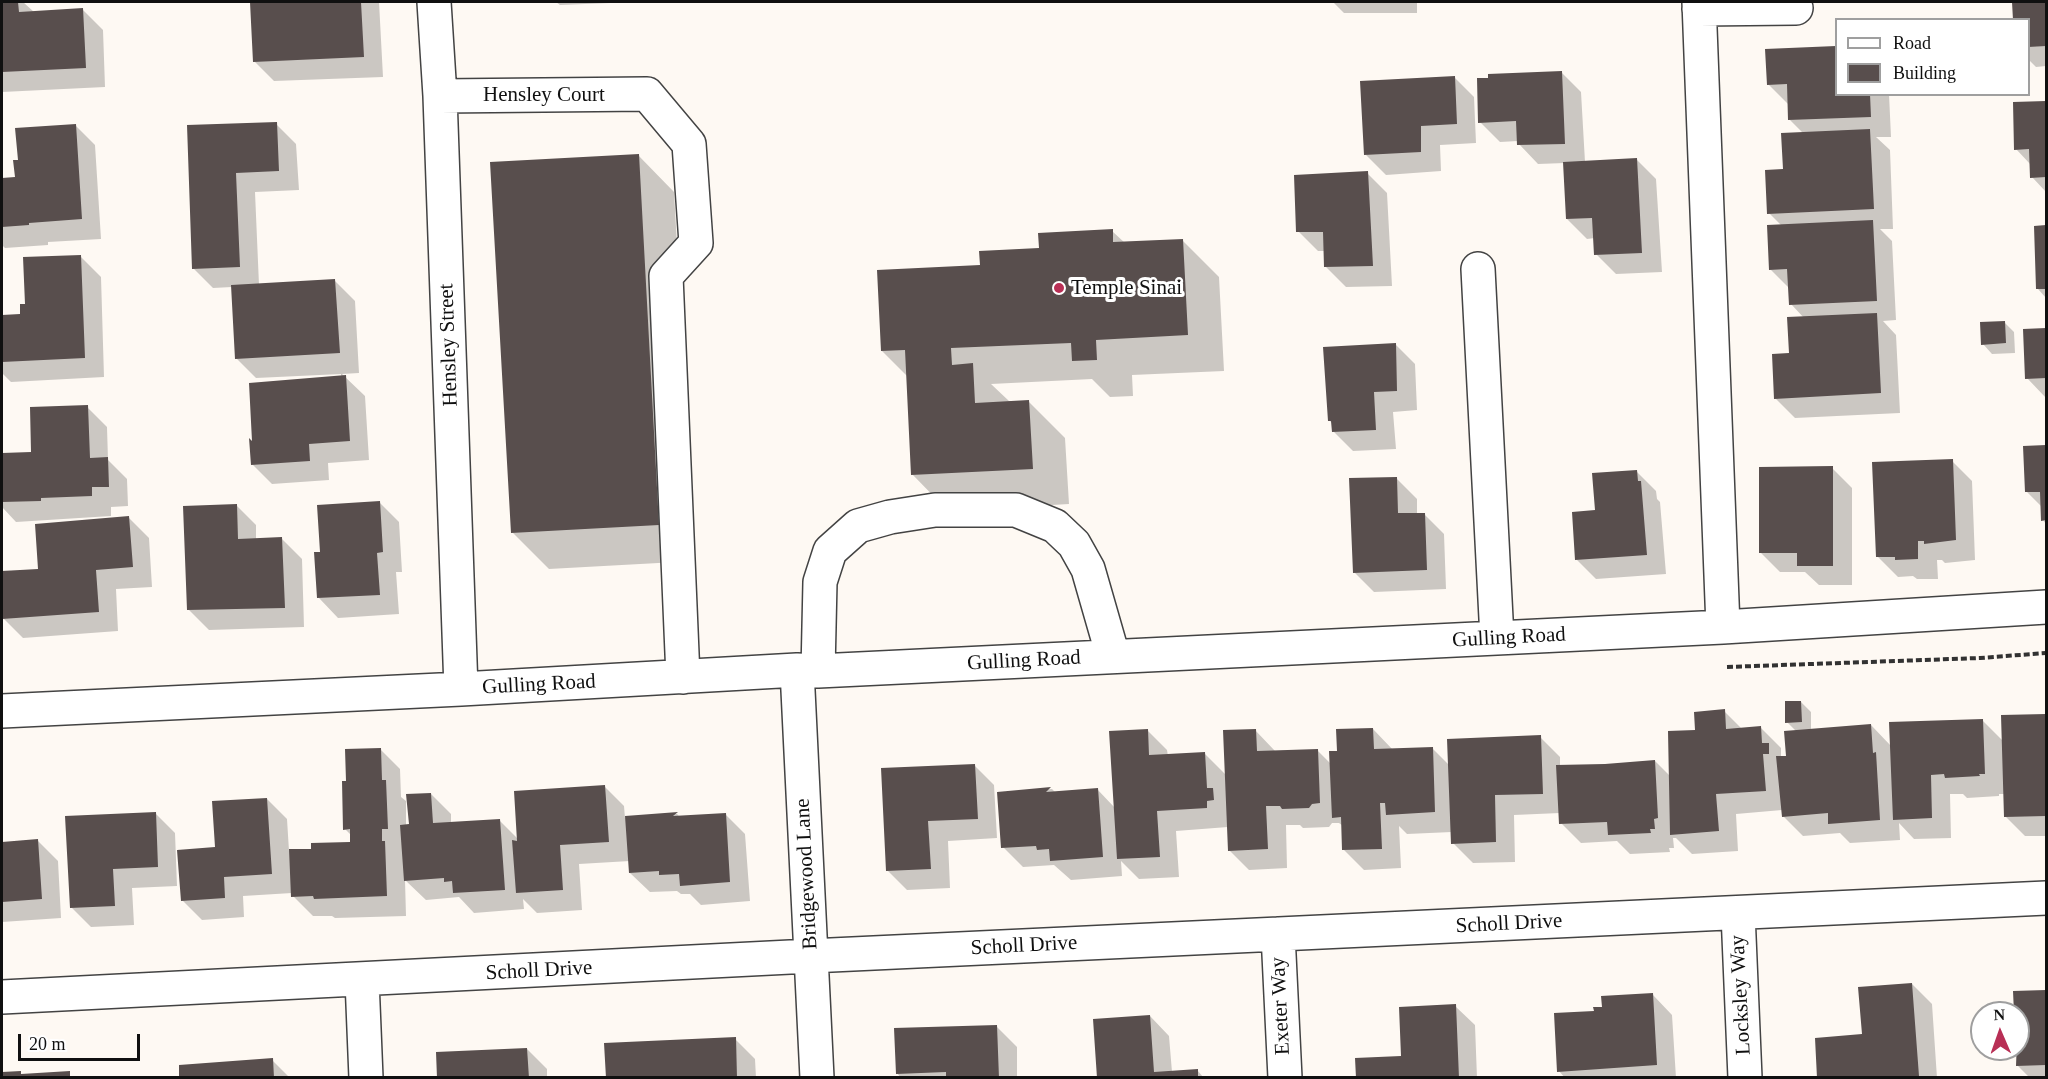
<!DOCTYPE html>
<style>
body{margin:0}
#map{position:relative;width:2048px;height:1079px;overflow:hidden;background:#fef9f3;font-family:"Times New Roman",serif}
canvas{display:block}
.frame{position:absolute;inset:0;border:3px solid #101010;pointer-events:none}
.legend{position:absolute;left:1835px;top:18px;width:195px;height:78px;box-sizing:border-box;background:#fff;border:2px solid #9f9f9f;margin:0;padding:8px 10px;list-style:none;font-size:18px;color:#101010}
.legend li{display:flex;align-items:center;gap:12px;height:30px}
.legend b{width:30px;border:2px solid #9f9f9f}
.north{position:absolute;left:1970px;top:1001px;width:60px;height:60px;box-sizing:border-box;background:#fff;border:2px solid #9f9f9f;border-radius:50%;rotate:358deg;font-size:16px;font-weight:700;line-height:24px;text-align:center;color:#101010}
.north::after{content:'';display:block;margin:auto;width:21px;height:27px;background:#b82f55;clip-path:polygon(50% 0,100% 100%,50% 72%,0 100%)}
.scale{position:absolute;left:18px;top:1034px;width:122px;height:27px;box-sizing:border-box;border:3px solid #101010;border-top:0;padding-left:8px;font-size:18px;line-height:21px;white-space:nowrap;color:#101010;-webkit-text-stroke:4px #fff;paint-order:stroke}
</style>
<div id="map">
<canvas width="2048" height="1079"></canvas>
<div class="frame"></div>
<ul class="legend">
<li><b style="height:8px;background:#fff"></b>Road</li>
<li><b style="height:16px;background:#584e4d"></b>Building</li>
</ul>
<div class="north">N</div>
<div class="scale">20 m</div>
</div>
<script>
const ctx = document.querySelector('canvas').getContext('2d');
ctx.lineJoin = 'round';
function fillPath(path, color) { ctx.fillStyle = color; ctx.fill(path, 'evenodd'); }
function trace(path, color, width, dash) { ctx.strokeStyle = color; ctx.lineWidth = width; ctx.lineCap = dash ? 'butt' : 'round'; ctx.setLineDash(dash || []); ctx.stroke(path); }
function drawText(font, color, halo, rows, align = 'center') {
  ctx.font = font + ' "Times New Roman",serif'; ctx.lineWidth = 6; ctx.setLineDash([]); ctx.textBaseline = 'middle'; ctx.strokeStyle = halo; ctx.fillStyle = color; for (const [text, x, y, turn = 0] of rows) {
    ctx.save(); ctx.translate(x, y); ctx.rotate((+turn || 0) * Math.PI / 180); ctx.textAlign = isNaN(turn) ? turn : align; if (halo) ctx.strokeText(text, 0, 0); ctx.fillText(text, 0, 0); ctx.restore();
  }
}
fillPath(new Path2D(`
 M2 2H23L34 12 83 10 103 30 105 87 2 92Z
 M300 2H379L383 77 274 81 254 61 252 4Z
 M556 2H636L560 5Z
 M1333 2H1417V13H1344Z
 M2014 2H2046V66L2036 67 2028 59V20H2015Z
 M1836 47V94H1889L1891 137H1876L1890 150 1893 229H1880L1892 241 1896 320 1883 321 1896 335 1900 413 1795 418 1775 398 1804 318 1791 304 1790 289 1770 269 1782 226 1769 213 1784 171 1803 133 1790 120 1788 104 1768 84 1767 50Z
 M1561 72 1581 92 1585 162 1636 159 1656 179 1662 272 1616 274 1596 254 1595 238 1587 239 1567 219 1565 163 1538 164 1519 144 1518 141 1500 142 1480 122Z
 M1454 77 1474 97 1476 143 1440 145 1441 171 1386 175 1366 155Z
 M2046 103V192L2032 177 2031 165 2016 149 2014 104Z
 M276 124 296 144 299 190 255 192 259 285 335 281 355 301 359 373 342 374 365 396 369 460 328 463 329 480 272 484 252 464 254 444 341 377V374L256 378 236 358 232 287 213 288 193 268 188 127Z
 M75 125 95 145 101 239 48 242V245L5 248 2 245V179L16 178 19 161Z
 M638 155 674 192 695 561 549 569 513 533Z
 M1367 173 1387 193 1392 286 1346 287 1326 267 1325 251H1318L1298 231Z
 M2035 227H2046V298L2038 289Z
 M1112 231 1125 243 1183 241 1219 277 1224 371 1132 375 1133 396 1110 397 1092 379 991 384 1009 401 1029 402 1065 438 1069 504 948 511 912 474 907 376 882 351 982 267Z
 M81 257 101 277 104 377 11 382 2 373V316H22L26 305Z
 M2004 322 2014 332 2015 353 1992 354 1983 344Z
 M2046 329V398L2027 378 2025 330Z
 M1395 344 1415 364 1417 410 1393 412 1396 449 1353 451 1333 431V424L1329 420Z
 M87 407 107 427 108 460 127 479 128 506 111 507V516L16 522 2 507V455L33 453Z
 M2046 447V524L2043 520 2042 507 2027 492 2025 448Z
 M1952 461 1972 481 1975 560 1945 563 1942 560H1937L1938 579H1917L1913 576 1898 577 1878 557Z
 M1832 468 1852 488V585H1819L1805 572H1780L1760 552Z
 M1636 471 1656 491 1657 499 1660 502 1666 574 1596 579 1576 559 1597 511Z
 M1397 479 1417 499V514H1424L1444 534 1446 589 1374 592 1354 572Z
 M379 502 399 522 402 572H396L399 614 338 618 319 598 322 553Z
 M236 505 256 525V540L282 539 302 559 304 627 209 630 189 610Z
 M129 518 149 538 152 587 116 589 118 631 23 638 3 618 2 572 39 570Z
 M1801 702 1811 712V730L1871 725 1891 746 1982 720 2003 741 2002 717 2046 715V836H2025L2005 816V794H1999V796L1967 798 1963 794H1950L1951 838 1914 839 1899 823 1900 840 1850 843 1840 833 1803 836 1783 816 1782 810 1736 814 1738 851 1692 854 1676 838H1673L1674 848H1669L1670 852 1630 854 1617 841 1581 843 1561 823 1560 813 1514 815 1515 862 1473 863 1453 843 1452 832 1407 834 1399 826 1401 868 1364 870 1344 850 1343 826 1339 823H1332L1329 827 1303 828 1300 825H1286L1287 868 1249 870 1229 850 1228 827 1176 831 1179 877 1139 879 1121 861 1122 876 1071 880 1054 865 1023 867 1003 847 999 793 1052 789 1055 792 1097 789 1115 808 1147 730 1167 750 1168 756 1204 753 1226 775 1255 730 1275 751 1317 750 1331 764 1339 752 1373 729 1393 750 1432 748 1450 766 1540 737 1560 757V766L1605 765 1655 761 1671 777 1697 731 1724 711 1742 729 1761 728 1781 748V757H1787L1796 731 1787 722Z
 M380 749 400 769 401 797 406 801V826L410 825 431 794 451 814V823L499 820 519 840 604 786 624 806 625 818 677 814 680 817 725 814 745 834 750 901 701 905 690 894H681L677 891 650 892 630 873V861L579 864 582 910 537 913 523 899 524 909 474 913 459 897 426 900 405 880 406 916 335 918 332 916H313L293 896 292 893 243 896 244 917 202 920 182 900 216 849 267 799 287 819 289 851 312 850 352 843V836L345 829 348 783Z
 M974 765 994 785 997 838 948 841 950 888 907 890 887 870 883 770Z
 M155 813 175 833 177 886 132 888 134 925 91 927 71 907Z
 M38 841 58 861 61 918 2 922V843Z
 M1912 984 1932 1004 1937 1078H1819L1863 1035Z
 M2046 992V1078H2030L2018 1066V1013H2015V993Z
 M1653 995 1672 1015 1676 1078H1565L1559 1071 1595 1013Z
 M1455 1006 1475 1025 1477 1078H1357L1403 1057Z
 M1150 1016 1169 1036 1172 1072 1197 1070 1204 1078H1099Z
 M997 1027 1017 1047V1078H901L897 1073Z
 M735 1039 755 1059 756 1078H607Z
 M527 1049 547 1069V1078H439Z
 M272 1060 290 1078H181Z`), '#0003');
fillPath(new Path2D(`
 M2 2H18L19 12 83 8 86 68 2 72Z
 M250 2H361L364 57 253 62Z
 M2012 2H2046V46L2028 47V20H2013Z
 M1836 46V94H1870L1871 117 1788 120 1787 84 1767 85 1765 49Z
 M1562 71 1565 144 1517 145 1516 121 1478 123 1477 78H1488V74Z
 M1455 76 1457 124 1421 126V152L1364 155 1360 81Z
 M2046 101V177L2030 178 2029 149 2014 150 2013 102Z
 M277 122 279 171 236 173 240 267 192 269 187 125Z
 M76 124 82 219 29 223V225L2 227V178L15 177 13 160H18L15 128Z
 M1870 129 1874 209 1767 214 1765 170 1783 169 1781 133Z
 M639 154 659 525 511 533 490 162Z
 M1637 158 1642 253 1594 255 1592 218 1566 219 1563 162Z
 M1368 171 1373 266 1324 267 1323 232H1296L1294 175Z
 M1873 220 1877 301 1789 305 1787 269 1769 270 1767 225Z
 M2046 225V289H2036L2034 226Z
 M1113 229V242L1183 239 1188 335 1096 340 1097 360 1072 361 1071 343 951 348 952 365 973 363 975 403 1029 400 1033 469 911 475 905 350 881 351 877 270 980 265 979 251 1039 248 1038 233Z
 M81 255 85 358 2 362V315L20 314V304H25L23 257Z
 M335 279 340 353 235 359 231 285Z
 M1877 313 1881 393 1774 399 1772 354 1789 353 1787 317Z
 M2005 321 2006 343 1981 345 1980 322Z
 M2046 328V378L2025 379 2023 329Z
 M1396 343 1397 391 1374 392 1376 430 1332 432 1331 421H1328L1323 347Z
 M346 375 350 441 309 444 310 461 251 465 249 438 252 441 249 383Z
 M88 405 90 458 108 457 109 487H92V496L41 498V501L2 502V453L31 452 30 407Z
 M2046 445V520L2041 521 2040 492H2025L2023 446Z
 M1953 459 1956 540 1924 544V541H1918V559L1895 560V557H1876L1872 462Z
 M1833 466V566H1797V553H1759V467Z
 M1637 470 1638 481H1641L1647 555 1575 560 1572 512 1595 510 1592 473Z
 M1397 477 1398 513H1425L1427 570 1353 573 1349 478Z
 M380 501 383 552 377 553 380 595 317 598 314 552H320L317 505Z
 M237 504 238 539 282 537 285 608 187 610 183 506Z
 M129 516 133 567 96 570 99 612 2 619V571L38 569 35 524Z
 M1785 701H1801L1802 722 1785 723Z
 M1725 709 1726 729 1761 726 1762 743H1769V754H1763L1766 791 1716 794 1719 831 1670 835 1668 731 1695 730 1694 712Z
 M2046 714V816L2004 817 2001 715Z
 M1983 719 1985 774H1979L1980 776 1945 778 1944 774 1931 775 1932 818 1893 820 1889 722Z
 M1871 724 1873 753 1876 752 1880 820 1828 824V813L1782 817 1776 756H1786L1784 731Z
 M1373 728 1374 749 1433 747 1435 812 1386 815 1385 803H1380L1382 849 1342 850 1341 817 1332 818 1329 751H1337L1336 729Z
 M1148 729 1149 755 1205 752 1207 788H1213L1214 800 1207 801V808L1157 811 1160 857 1117 859 1109 731Z
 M1256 729 1257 751 1318 749 1320 803 1312 804 1309 808 1282 809 1280 806H1266L1268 849 1228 851 1223 730Z
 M1541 735 1543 794 1495 795 1496 842 1451 844 1447 739Z
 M381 748 382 780H386L388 829H382V841H385L387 896 314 899 313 896 291 897 289 849H311V843L350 842V829L343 830 342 781H346L345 749Z
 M1655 760 1658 818 1654 819 1655 829H1650L1651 833 1608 835 1607 822 1559 824 1556 765 1605 764Z
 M975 764 978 819 928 821 931 869 886 871 881 768Z
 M605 785 609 842 560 845 563 890 516 893 512 840 517 841 514 791Z
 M1051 787 1046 792 1098 788 1103 857 1050 861 1049 849 1037 850 1036 846 1001 848 997 792Z
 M431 793 433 823 500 819 505 890 453 893 452 881 444 882V878L404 881 400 825 409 824 406 794Z
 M267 798 272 874 224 877 225 898 181 901 177 850 215 847 212 801Z
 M156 812 158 867 113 869 115 906 70 908 65 816Z
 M678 812 673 816 726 813 730 882 680 886 679 874 659 875V871L629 873 625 816Z
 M38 839 42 899 2 902V842Z
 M1912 983 1919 1076 1817 1078 1815 1038 1862 1034 1858 987Z
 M2046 990V1065L2016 1066 2018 1013H2014L2013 991Z
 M1653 993 1657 1065 1557 1072 1554 1013 1594 1011 1593 1007H1602L1601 996Z
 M1456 1004 1459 1078H1356L1355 1058 1401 1056 1399 1007Z
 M1150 1015 1154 1072 1198 1069V1078H1097L1093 1019Z
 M997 1025 999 1078H946V1072L896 1074 894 1028Z
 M736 1037 737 1078H606L604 1043Z
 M527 1048 529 1078H437L436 1052Z
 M273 1058 274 1078H179V1065Z
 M21 1071V1074L70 1071V1078H2V1072Z`), '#584e4d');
const minor = new Path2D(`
 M434 2 440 96 461 689
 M1699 2 1723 627
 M1699 9 1796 8
 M440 96 647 94 689 144 696 243 666 276 683 677
 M1478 269 1497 638
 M797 670 817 1078
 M818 671 820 582 830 551 858 526 890 517 935 510H1016L1055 526 1074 544 1088 569 1113 656
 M2 711 461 689 797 670 818 671 1723 627 2046 607
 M1738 913 1745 1078
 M1278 934 1285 1078
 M362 980 366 1078
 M2 997 810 956 2046 898`);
trace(minor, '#434343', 36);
trace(new Path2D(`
 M1727 667 1980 658 2046 653`), '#323232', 4, [6, 3]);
trace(minor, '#fff', 33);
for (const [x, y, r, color] of [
 [1059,288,6,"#b82f55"]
]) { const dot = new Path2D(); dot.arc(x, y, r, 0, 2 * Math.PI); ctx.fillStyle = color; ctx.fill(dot); trace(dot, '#fff', 2); }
drawText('21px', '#101010', '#fff', [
 ["Hensley Court",544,95],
 ["Hensley Street",449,345,-92],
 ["Gulling Road",1509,638,-3],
 ["Gulling Road",1024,661,-3],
 ["Gulling Road",539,685,-3],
 ["Bridgewood Lane",807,874,-93],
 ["Scholl Drive",1509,924,-3],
 ["Scholl Drive",1024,946,-3],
 ["Scholl Drive",539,971,-3],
 ["Locksley Way",1741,995,-93],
 ["Exeter Way",1281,1006,-93]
]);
drawText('21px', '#101010', '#fff', [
 ["Temple Sinai",1071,288]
], 'left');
</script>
